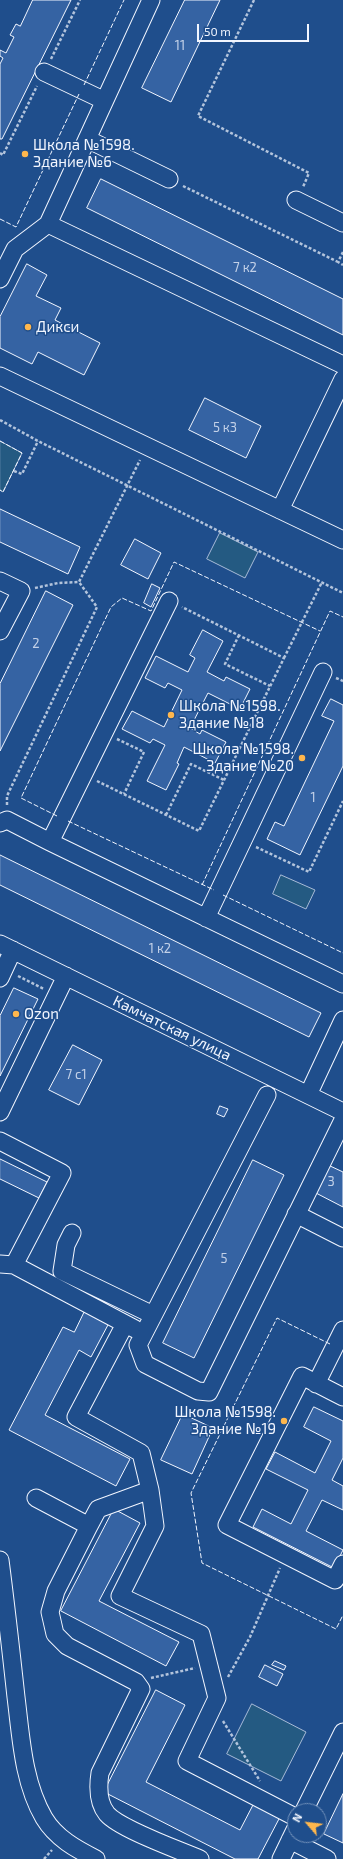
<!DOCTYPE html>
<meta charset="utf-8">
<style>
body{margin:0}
#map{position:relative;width:343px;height:1859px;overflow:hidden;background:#1f4e8c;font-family:"Exo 2",sans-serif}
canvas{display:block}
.north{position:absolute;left:287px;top:1803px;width:40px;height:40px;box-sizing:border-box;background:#1f4e8c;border:1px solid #7391ba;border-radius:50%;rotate:298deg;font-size:11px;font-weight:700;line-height:16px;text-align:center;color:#f2f6ff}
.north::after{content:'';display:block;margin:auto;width:14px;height:18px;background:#ffb74d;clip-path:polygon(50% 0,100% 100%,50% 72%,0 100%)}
.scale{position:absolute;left:197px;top:24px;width:112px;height:18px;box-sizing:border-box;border:2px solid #f2f6ff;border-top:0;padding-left:5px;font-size:12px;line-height:14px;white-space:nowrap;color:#f2f6ff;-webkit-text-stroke:3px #1f4e8c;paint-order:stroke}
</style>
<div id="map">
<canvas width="343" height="1859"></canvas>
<div class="north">N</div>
<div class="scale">50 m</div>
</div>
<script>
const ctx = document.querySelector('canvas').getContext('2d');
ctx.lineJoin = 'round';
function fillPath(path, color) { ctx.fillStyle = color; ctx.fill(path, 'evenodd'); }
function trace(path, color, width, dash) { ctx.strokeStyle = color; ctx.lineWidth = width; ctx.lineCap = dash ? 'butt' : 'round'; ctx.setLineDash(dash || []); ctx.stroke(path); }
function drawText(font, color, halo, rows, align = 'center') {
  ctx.font = font + ' "Exo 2",sans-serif'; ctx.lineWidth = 3; ctx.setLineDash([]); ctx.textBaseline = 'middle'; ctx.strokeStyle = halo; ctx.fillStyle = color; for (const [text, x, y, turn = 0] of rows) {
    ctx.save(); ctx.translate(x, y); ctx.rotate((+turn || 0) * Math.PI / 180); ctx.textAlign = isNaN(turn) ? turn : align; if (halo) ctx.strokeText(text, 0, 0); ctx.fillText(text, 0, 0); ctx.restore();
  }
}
const green = new Path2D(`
 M0 441 22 453 3 492 0 490Z
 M220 533 258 552 245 578 207 559Z
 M281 875 315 890 306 909 273 894Z
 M252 1704 306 1732 281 1781 227 1754Z`);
fillPath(green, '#245a82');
trace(green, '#a8bbd7', 1);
const building = new Path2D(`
 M33 0H71L2 139H0V64L3 58 0 56V50L6 53 14 37 10 35 16 24 20 26Z
 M185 0H220L171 102 142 88Z
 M101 179 343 299V335L87 208Z
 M27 264 47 275 36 296 61 308 55 320 100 343 84 375 38 352 32 364 0 348V317Z
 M205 398 261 426 246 458 189 430Z
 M0 509 80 547 68 574 0 542Z
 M135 539 161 553 148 579 121 565Z
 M152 584 160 588 151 607 144 603Z
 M46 591 73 605 0 751V684Z
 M203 630 223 641 207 672 224 681 226 677 250 689 240 709 208 693 190 728 200 734 202 730 226 742 215 763 184 747 177 763 179 764 166 790 147 781 165 745 153 739 150 743 122 729 132 711 164 727 182 690 168 683 165 688 145 678 156 656 188 672 195 658 190 655Z
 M331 699 343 705V766L300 855 267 839 275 822 284 826 334 721 322 716Z
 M0 855 321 1013 309 1037 0 885Z
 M14 988 38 999 0 1076V1016Z
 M73 1045 102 1060 79 1105 49 1090Z
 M220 1106 228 1109 224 1117 217 1114Z
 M0 1159 47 1182 39 1198 0 1179Z
 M253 1160 284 1175 194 1358 163 1343Z
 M328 1165 343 1172V1207L314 1192Z
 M85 1311 109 1323 91 1357 79 1350 45 1415 130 1459 116 1486 9 1430 63 1327 74 1332Z
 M314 1407 343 1421V1458L332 1480 343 1486V1510L322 1500 306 1531 343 1550 334 1568 253 1527 262 1509 291 1524 308 1490 266 1469 275 1452 315 1473 331 1441 304 1427Z
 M183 1414 213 1428 192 1474 161 1460Z
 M114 1509 140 1523 99 1601 179 1642 166 1666 61 1611Z
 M275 1661 286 1666 284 1670 272 1665Z
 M265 1665 283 1674 277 1686 259 1677Z
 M156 1690 185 1705 146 1782 240 1830 254 1803 280 1817 258 1859H235L104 1792Z
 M343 1794V1843L324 1834Z`);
fillPath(building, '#3563a3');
trace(building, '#f2f6ff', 1);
const minor = new Path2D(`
 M44 72 103 100
 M87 139 169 179
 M296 200 343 223
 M48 224 151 0
 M0 279 15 249 48 224 343 365
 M0 376 343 540
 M280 510 343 379
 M0 581 21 591 0 631
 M0 823 7 820 50 842 343 984
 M50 842 169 601
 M206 918 323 672
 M0 944 343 1112
 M0 978 13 950
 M267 1095 138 1345 145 1364 198 1391 209 1392 343 1120
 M308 1095 343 1020
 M0 1112 66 976
 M0 1141 62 1173 14 1265
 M296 1214 343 1238
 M72 1233 66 1245 62 1271 153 1315
 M0 1264 14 1265 135 1329
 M125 1324 76 1417 141 1453 150 1490 155 1526 120 1596 201 1634 217 1698 187 1761 295 1817
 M316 1384 343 1330
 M343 1397 302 1376 227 1525 335 1580 343 1564
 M36 1498 89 1526 56 1591 50 1612 55 1634 67 1646 136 1682 141 1689 100 1773C98 1786 98 1803 107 1814 120 1829 179 1850 200 1859
 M89 1526 98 1509 150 1490
 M0 1560C6 1606 11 1651 16 1697 21 1737 23 1782 44 1818 56 1838 76 1849 96 1859
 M304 1811 343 1732
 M290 1840 327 1859
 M281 1859 295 1830`);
trace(minor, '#f2f6ff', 19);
trace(new Path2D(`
 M254 0 198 116 309 173 303 187
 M51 59 80 0
 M0 153 3 155 37 86
 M183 186 338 262
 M343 252 338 262 343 265
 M0 420 38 441 343 593
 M14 471 22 474 38 441
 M35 588 58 583 79 582 140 460
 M239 635 225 664 270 686
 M284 658 322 582
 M336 678 343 681
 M117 739 144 752 124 794
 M97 781 199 831 284 658 182 607
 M7 805V796L97 607 79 582
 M166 815 191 764 224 780
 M256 847 309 872 343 801
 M18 976 44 989
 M228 1677 250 1637 280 1568
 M151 1678 195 1668
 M223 1721 260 1781
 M44 1859 52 1850`), '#b3c4dc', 2.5, [3, 2]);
trace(minor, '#1f4e8c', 17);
trace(new Path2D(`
 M84 85 124 0
 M0 219 16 227 79 94
 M0 441 22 453 3 492 0 490
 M57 816 21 798 111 607 122 598 151 611 174 562 320 631
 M68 821 214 890
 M202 885 330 611 343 617
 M223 895 343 953
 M330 1344 277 1318 191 1493 202 1563 336 1629 343 1615`), '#f2f6ff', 1, [5, 2]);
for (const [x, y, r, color] of [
 [25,154,4,"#ffb74d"],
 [28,327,4,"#ffb74d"],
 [171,715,4,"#ffb74d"],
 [302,758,4,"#ffb74d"],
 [16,1014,4,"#ffb74d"],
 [284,1421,4,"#ffb74d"]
]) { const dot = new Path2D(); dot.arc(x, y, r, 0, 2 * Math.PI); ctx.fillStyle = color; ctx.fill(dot); trace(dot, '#1f4e8c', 1.5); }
drawText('13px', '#c3d1e8', null, [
 ["11",180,46],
 ["7 к2",245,268],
 ["5 к3",225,428],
 ["2",36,644],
 ["1",313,798],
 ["1 к2",160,949],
 ["7 с1",76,1075],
 ["3",331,1182],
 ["5",224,1259]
]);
drawText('15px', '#f2f6ff', '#1f4e8c', [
 ["Школа №1598.",33,145],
 ["Здание №6",33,162],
 ["Дикси",36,327],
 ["Школа №1598.",179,706],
 ["Здание №18",179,723],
 ["Школа №1598.",294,749,"right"],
 ["Здание №20",294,766,"right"],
 ["Ozon",24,1014],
 ["Школа №1598.",276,1412,"right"],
 ["Здание №19",276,1429,"right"]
], 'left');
drawText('15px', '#f2f6ff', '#1f4e8c', [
 ["Камчатская улица",172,1028,26]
]);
</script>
